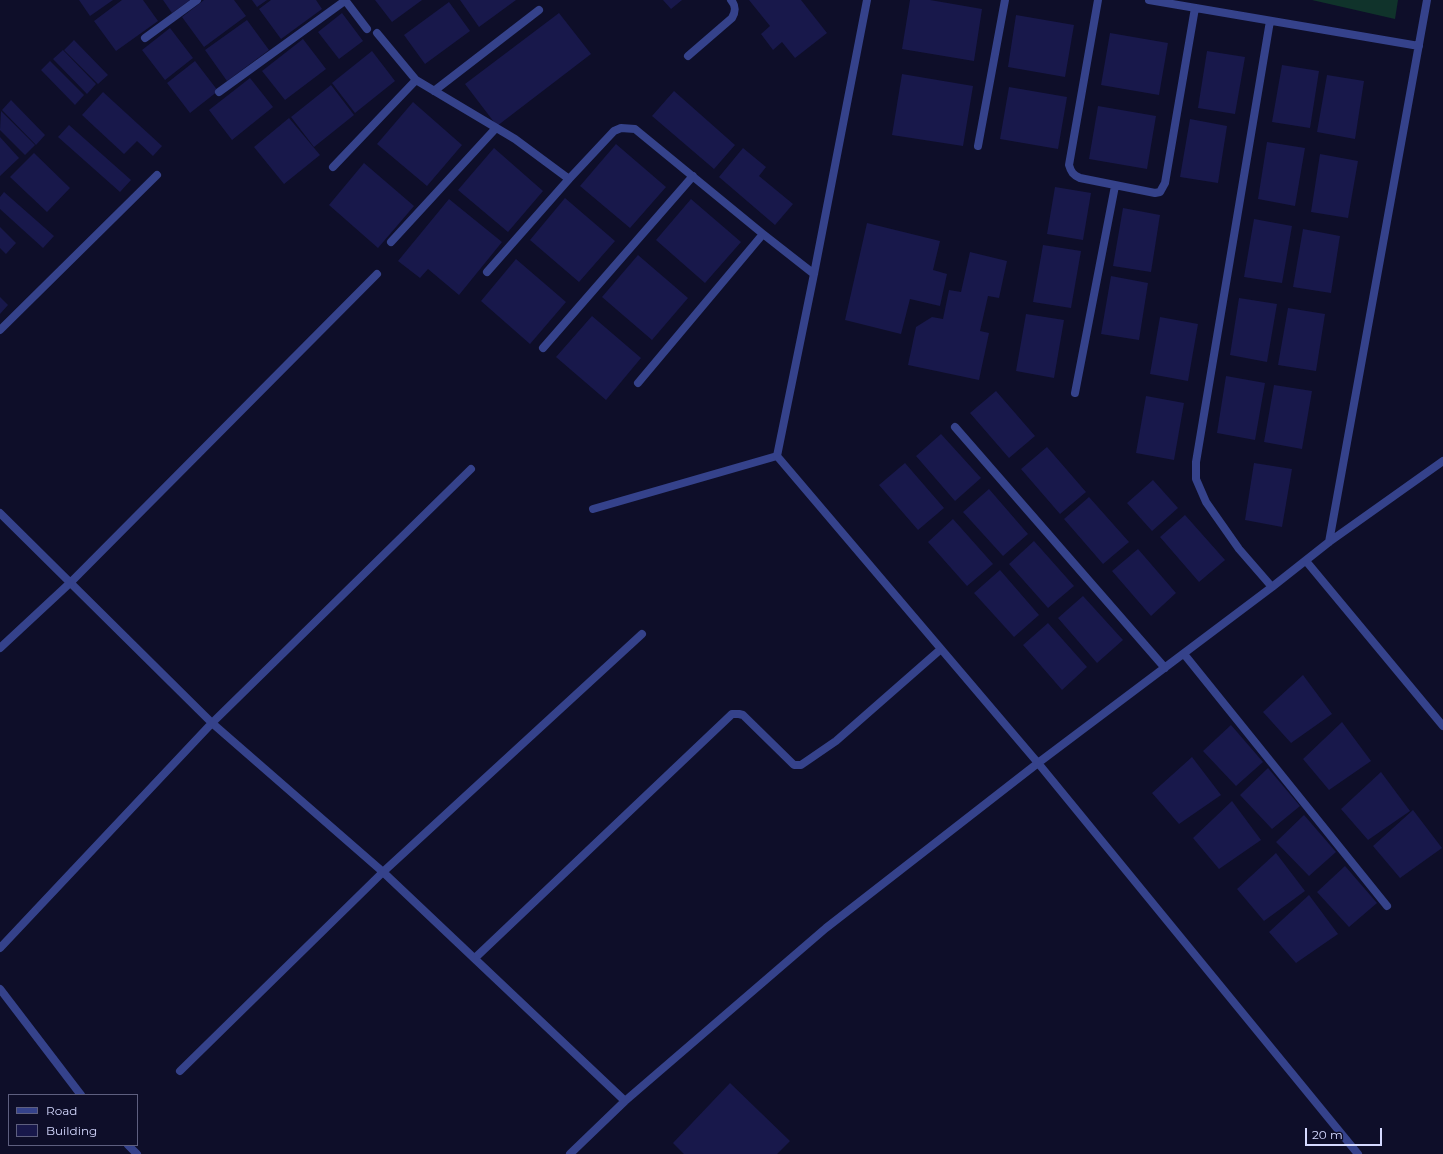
<!DOCTYPE html>
<style>
body{margin:0}
#map{position:relative;width:1443px;height:1154px;overflow:hidden;background:#0e0e29;font-family:Montserrat,sans-serif}
canvas{display:block}
.legend{position:absolute;left:8px;top:1094px;width:130px;height:52px;box-sizing:border-box;background:#0e0e29;border:1px solid #5e5f7f;margin:0;padding:5px 7px;list-style:none;font-size:12px;color:#d5d9ff}
.legend li{display:flex;align-items:center;gap:8px;height:20px}
.legend b{width:20px;border:1px solid #5e5f7f}
.scale{position:absolute;left:1305px;top:1128px;width:77px;height:18px;box-sizing:border-box;border:2px solid #d5d9ff;border-top:0;padding-left:5px;font-size:12px;line-height:14px;white-space:nowrap;color:#d5d9ff;-webkit-text-stroke:3px #0e0e29;paint-order:stroke}
</style>
<div id="map">
<canvas width="1443" height="1154"></canvas>
<ul class="legend">
<li><b style="height:5px;background:#35428b"></b>Road</li>
<li><b style="height:11px;background:#18184b"></b>Building</li>
</ul>
<div class="scale">20 m</div>
</div>
<script>
const ctx = document.querySelector('canvas').getContext('2d');
ctx.lineJoin = 'round';
function fillPath(path, color) { ctx.fillStyle = color; ctx.fill(path, 'evenodd'); }
function trace(path, color, width, dash) { ctx.strokeStyle = color; ctx.lineWidth = width; ctx.lineCap = dash ? 'butt' : 'round'; ctx.setLineDash(dash || []); ctx.stroke(path); }
fillPath(new Path2D(`
 M1312 0H1398L1395 19Z`), '#10332b');
fillPath(new Path2D(`
 M79 0H113L90 16Z
 M122 0H143L158 21 116 51 94 21Z
 M163 0H190L172 13Z
 M204 0H234L246 16 204 47 182 17Z
 M252 0H267L257 7Z
 M271 0H316L322 9 281 39 259 9Z
 M375 0H422L392 22Z
 M460 0H516L479 27Z
 M663 0H682L671 9Z
 M749 0H801L827 33 795 58 782 42 773 50 761 34 770 26Z
 M910 0H930L982 9 974 61 902 49Z
 M449 2 470 31 425 64 404 35Z
 M342 13 363 41 339 59 318 32Z
 M559 13 591 54 497 126 465 84Z
 M1016 15 1074 25 1065 77 1008 67Z
 M247 20 269 50 227 81 205 50Z
 M170 28 193 58 165 80 142 50Z
 M1110 33 1168 43 1159 95 1101 85Z
 M303 39 326 69 285 100 262 71Z
 M74 40 108 75 98 84 64 50Z
 M63 50 96 84 87 94 53 59Z
 M372 51 395 81 355 113 332 83Z
 M1207 51 1245 57 1235 114 1198 108Z
 M50 61 84 95 75 105 41 70Z
 M195 61 218 91 190 113 167 83Z
 M1282 65 1319 71 1310 128 1272 122Z
 M902 74 973 86 963 146 892 135Z
 M1327 75 1364 81 1355 139 1317 132Z
 M250 78 273 107 232 140 209 110Z
 M331 85 354 115 314 147 291 117Z
 M1009 87 1067 97 1058 149 1000 139Z
 M674 91 735 145 714 169 652 116Z
 M103 92 162 146 153 156 137 141 124 154 82 115Z
 M11 100 45 135 36 145 2 110Z
 M413 102 462 145 427 186 377 144Z
 M1098 106 1156 116 1147 169 1089 159Z
 M1 111 35 145 25 155 0 130Z
 M289 118 320 155 284 184 254 147Z
 M1190 119 1227 126 1218 183 1180 177Z
 M69 125 131 180 120 192 58 137Z
 M0 137 19 158 0 176Z
 M1267 142 1305 148 1295 206 1258 199Z
 M616 144 666 187 630 228 580 186Z
 M494 148 543 191 508 232 458 190Z
 M743 148 766 167 759 176 793 204 775 225 719 177Z
 M34 153 70 188 47 212 10 177Z
 M1320 154 1358 161 1348 218 1311 212Z
 M364 163 414 206 378 248 329 205Z
 M1055 187 1091 193 1083 240 1047 234Z
 M4 192 54 236 43 248 0 209V197Z
 M565 198 615 241 579 282 530 240Z
 M449 199 502 242 459 295 428 269 420 278 398 261Z
 M691 199 741 242 705 283 656 240Z
 M1123 208 1160 215 1151 272 1113 266Z
 M1254 219 1292 226 1282 283 1244 277Z
 M867 223 940 241 933 270 947 274 940 306 910 299 901 334 845 320Z
 M0 227 16 243 6 254 0 248Z
 M1303 229 1340 236 1331 293 1293 287Z
 M1043 245 1081 251 1071 308 1033 302Z
 M970 252 1007 261 999 298 988 296 980 331 989 333 979 380 908 365 916 327 932 317 943 319 949 290 961 292Z
 M638 255 688 298 652 340 602 297Z
 M516 259 566 302 530 344 481 301Z
 M1111 276 1148 283 1139 340 1101 334Z
 M0 297 8 305 0 314Z
 M1239 298 1277 304 1267 362 1230 355Z
 M1288 308 1325 314 1316 371 1278 365Z
 M1026 314 1064 320 1054 378 1016 371Z
 M592 316 641 358 606 400 556 357Z
 M1160 317 1198 324 1188 381 1150 374Z
 M1226 376 1265 383 1255 440 1217 433Z
 M1274 385 1312 391 1302 449 1264 442Z
 M996 391 1035 436 1009 458 970 413Z
 M1146 396 1184 403 1174 460 1136 453Z
 M941 434 981 478 955 501 916 456Z
 M1047 447 1086 492 1060 514 1021 469Z
 M905 463 944 508 918 530 879 485Z
 M1254 463 1292 469 1282 527 1245 520Z
 M1153 480 1178 508 1152 531 1127 503Z
 M989 489 1028 534 1003 556 963 512Z
 M1089 497 1129 542 1103 564 1064 519Z
 M1185 515 1225 560 1199 582 1160 537Z
 M953 519 993 564 967 586 928 542Z
 M1034 541 1074 586 1048 608 1009 564Z
 M1138 549 1176 593 1151 616 1112 571Z
 M1000 570 1039 615 1014 637 974 593Z
 M1083 596 1123 640 1097 663 1058 618Z
 M1048 623 1087 667 1062 690 1023 645Z
 M1303 675 1332 714 1291 743 1263 712Z
 M1342 722 1371 761 1329 790 1303 759Z
 M1231 725 1263 762 1236 786 1203 751Z
 M1192 757 1221 795 1179 824 1152 793Z
 M1268 768 1300 806 1272 829 1240 795Z
 M1381 772 1410 811 1368 840 1341 809Z
 M1232 801 1261 840 1219 869 1193 838Z
 M1413 810 1442 848 1400 878 1373 846Z
 M1304 815 1336 852 1309 876 1276 842Z
 M1276 853 1305 891 1264 921 1237 889Z
 M1345 866 1377 903 1349 927 1317 892Z
 M1309 895 1338 934 1296 963 1269 932Z
 M730 1083 790 1141 777 1154H684L673 1143Z`), '#18184b');
trace(new Path2D(`
 M593 509 777 456`), '#35428b', 8);
trace(new Path2D(`
 M345 0 367 29
 M867 0 814 274 777 456 1038 763 1358 1154
 M1098 0 1069 165C1071 172 1073 175 1080 178L1155 193 1160 192 1165 183 1195 8
 M1149 0 1419 46
 M1270 21 1196 462V479L1206 502 1239 549 1272 587
 M377 33 416 80 515 139 569 179 614 131 621 128 635 129 763 234 814 274
 M145 38 197 0
 M688 56 732 18C736 11 736 6 731 0
 M434 91 539 10
 M219 92 346 0
 M978 146 1005 0
 M333 167 416 80
 M391 242 496 128
 M487 272 569 179
 M0 330 157 175
 M543 348 693 176
 M638 383 763 234
 M1075 393 1115 186
 M955 427 1165 668
 M0 513 212 723 383 872 625 1101
 M1329 542 1427 0
 M1306 561 1443 726
 M0 648 71 582 377 274
 M1184 654 1387 906
 M0 948 212 723 471 469
 M475 958 732 714H739L743 715 794 765H801L836 741 941 649
 M0 989 81 1095
 M180 1071 383 872 642 634
 M128 1145 137 1154
 M570 1154 625 1101 826 928 1038 763 1272 587 1329 542 1443 461`), '#35428b', 8);
</script>
